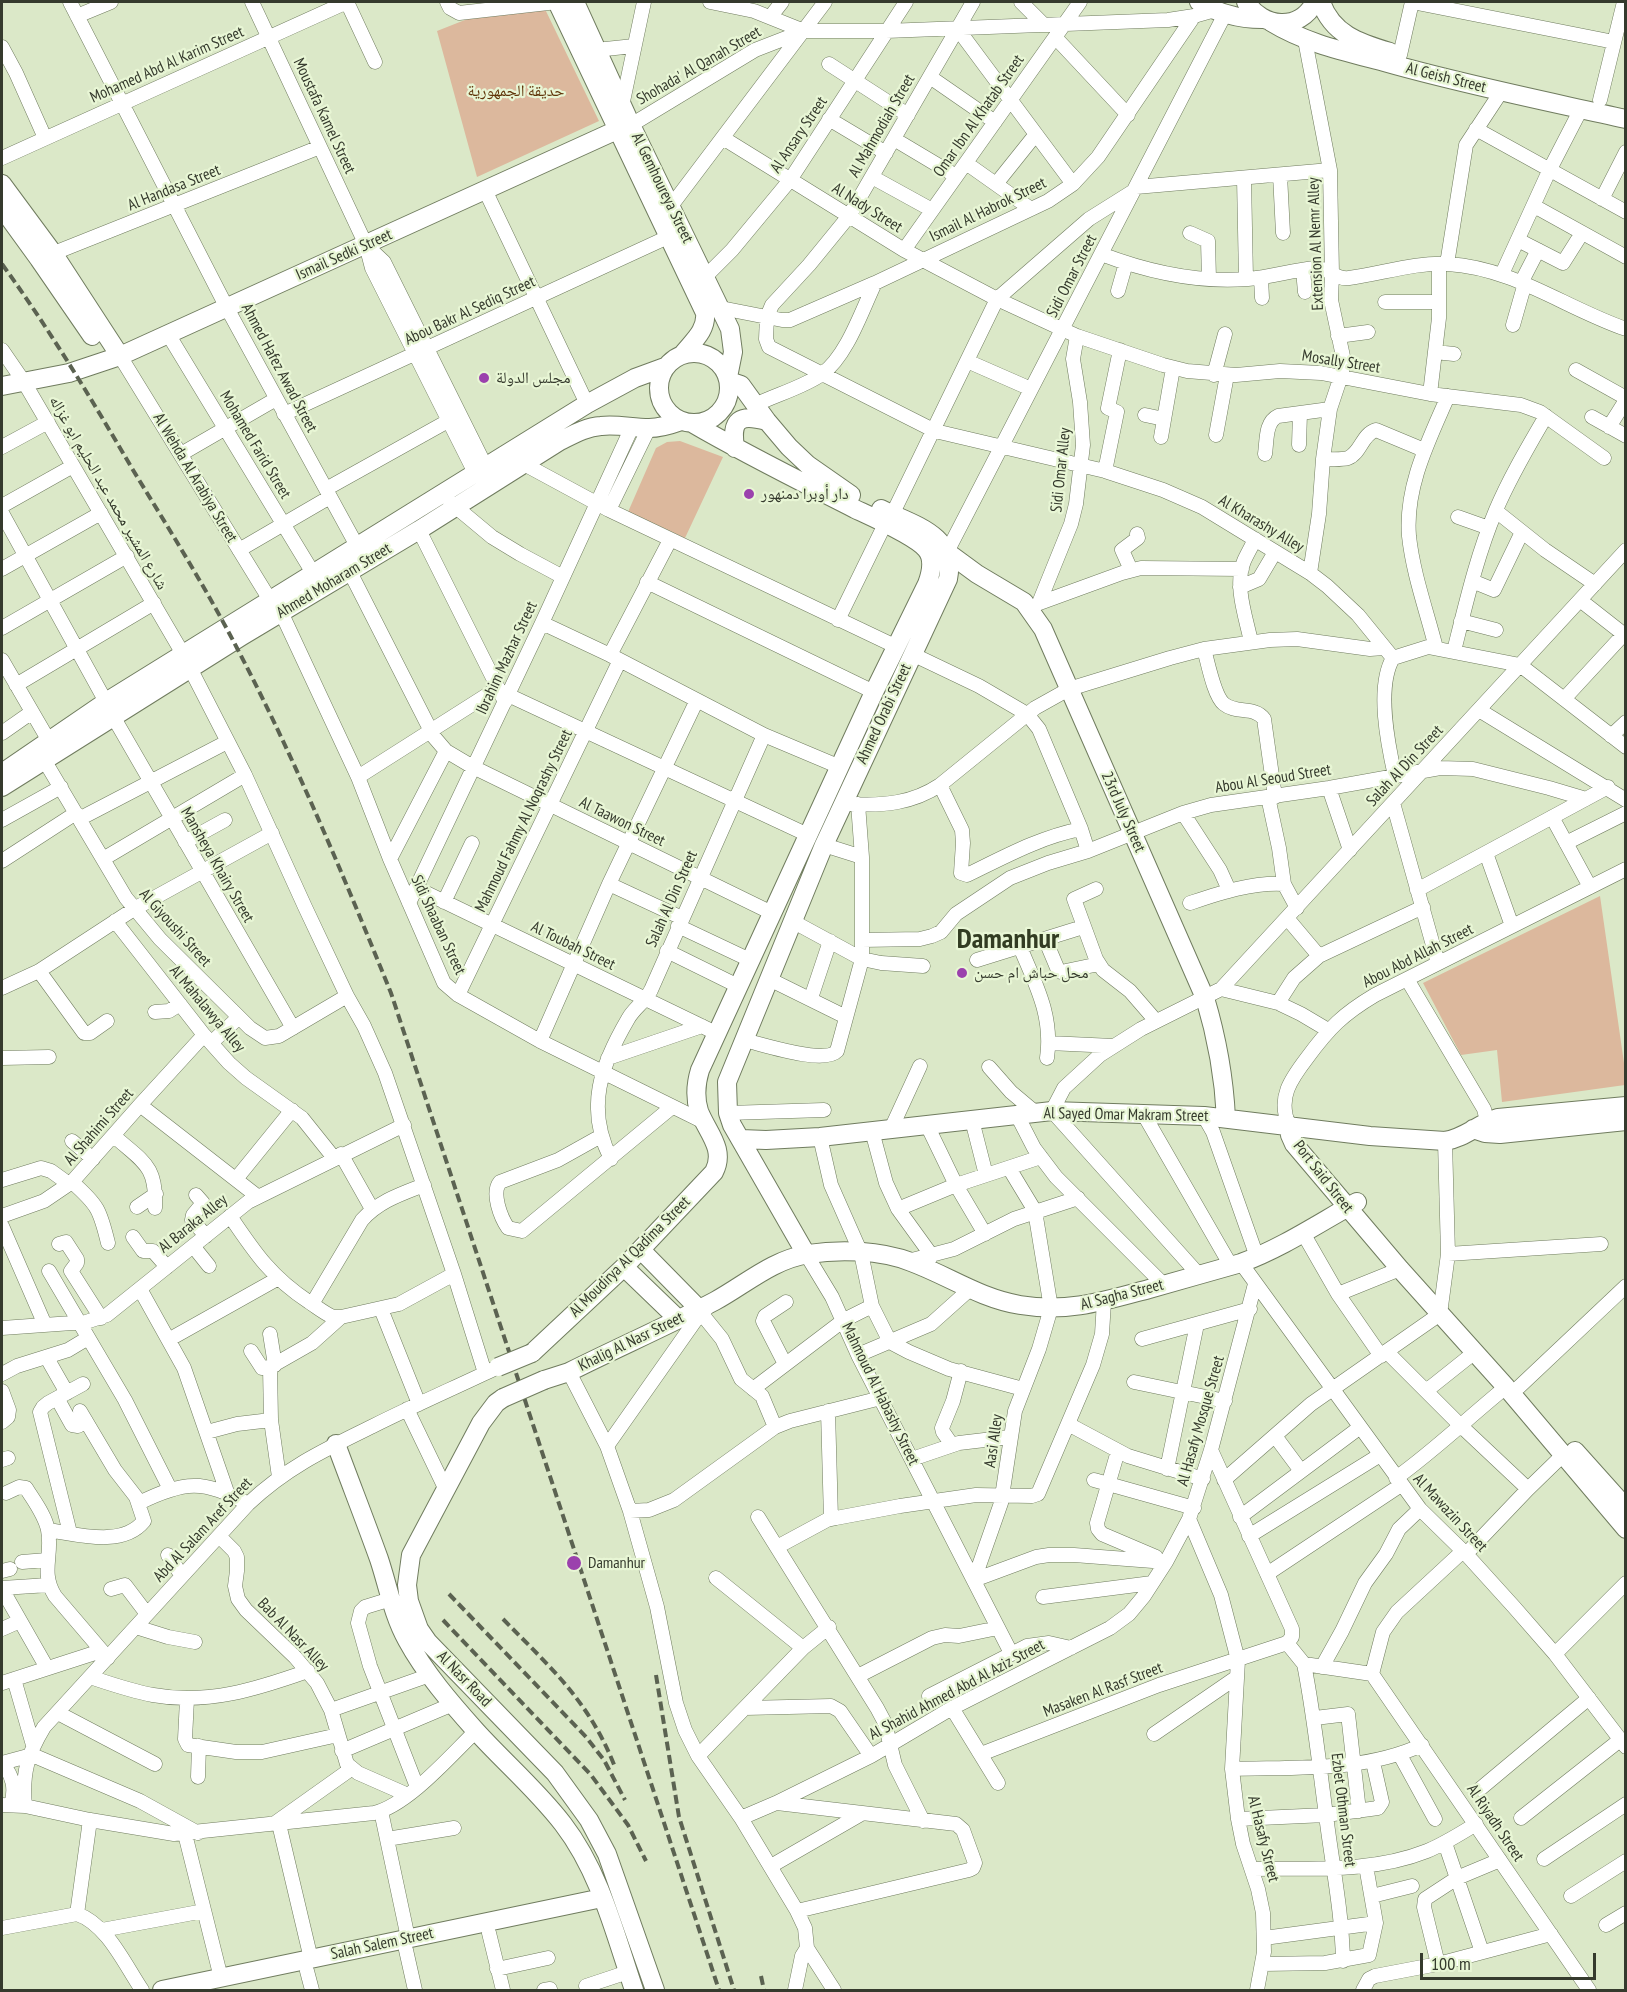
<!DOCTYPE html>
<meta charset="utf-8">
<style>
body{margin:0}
#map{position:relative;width:1627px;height:1992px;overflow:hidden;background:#dbe8c8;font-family:"PT Sans Narrow",sans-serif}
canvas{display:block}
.frame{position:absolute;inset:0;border:3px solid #353a2d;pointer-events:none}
.scale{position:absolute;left:1420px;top:1953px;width:176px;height:27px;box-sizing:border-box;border:3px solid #353a2d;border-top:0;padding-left:8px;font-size:18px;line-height:21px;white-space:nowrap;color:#353a2d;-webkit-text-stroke:4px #e8f6d5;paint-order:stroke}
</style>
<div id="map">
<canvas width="1627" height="1992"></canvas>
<div class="frame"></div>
<div class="scale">100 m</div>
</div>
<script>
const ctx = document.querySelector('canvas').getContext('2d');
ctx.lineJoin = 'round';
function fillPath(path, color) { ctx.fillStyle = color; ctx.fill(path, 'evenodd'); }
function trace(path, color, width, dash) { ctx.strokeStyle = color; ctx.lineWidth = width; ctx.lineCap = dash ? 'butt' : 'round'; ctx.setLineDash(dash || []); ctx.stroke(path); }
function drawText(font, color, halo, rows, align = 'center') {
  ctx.font = font + ' "PT Sans Narrow","Noto Naskh Arabic",sans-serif'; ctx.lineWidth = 4.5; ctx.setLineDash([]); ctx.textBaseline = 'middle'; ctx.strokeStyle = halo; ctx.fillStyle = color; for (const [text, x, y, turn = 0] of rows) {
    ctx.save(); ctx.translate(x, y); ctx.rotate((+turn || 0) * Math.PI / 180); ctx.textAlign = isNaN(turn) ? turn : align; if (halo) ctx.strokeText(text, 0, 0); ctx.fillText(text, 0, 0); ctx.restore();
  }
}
fillPath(new Path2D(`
 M544 7 599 121 477 177 437 31 475 16Z
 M680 441 723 457 685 538 628 512 656 448 667 442Z
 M1600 896 1625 1070V1085L1502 1102 1497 1050 1461 1055 1423 983Z`), '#dcb89d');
const street = new Path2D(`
 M70 2 227 308 357 546
 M252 2 366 245 372 268 475 473
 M347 2 375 62
 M447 2 450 8 459 13 557 2
 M710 2 754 11 804 31
 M973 2 849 216 809 265 772 305 767 317 766 339 769 347 935 431 1105 471 1163 490 1202 507 1310 573 1327 586 1358 615 1393 658
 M1021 2 1044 25
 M1412 2 1614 42
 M77 16 111 2
 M771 16 782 2
 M957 28 1073 184
 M1055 37 1128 115
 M1305 40 1330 170 1332 274 1331 300 1344 361 1341 376 1330 409 1323 459 1319 514 1310 573
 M2 47 16 73 45 138
 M596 50 634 46
 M1400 55 1412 2
 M829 64 908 115
 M930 77 995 122
 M1600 100 1624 2
 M622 106 644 2
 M829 119 886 153
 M631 125 755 50 804 31H886L1168 20 1194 16 1215 10
 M1476 129 1626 212
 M723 138 904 250 997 299 1077 336 1163 365 1187 371 1236 375 1280 371 1321 373 1430 394 1521 405 1540 412 1604 458
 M894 139 956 176
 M2 158 347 2
 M966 163 1031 209
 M1280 175 1283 233
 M872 177 932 210
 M1244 178 1246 279
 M996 184 1036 134
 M1136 187 1330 170
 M485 190 587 404
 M1602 199 1626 152
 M671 206 825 2
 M1534 206 1626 257
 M1190 233 1208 241 1209 279
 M1518 240 1563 263 1582 233
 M366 245 384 262 486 467
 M904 250 1080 2
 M1101 254C1148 272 1197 283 1248 279 1271 277 1293 270 1315 268 1328 267 1335 280 1349 278 1381 274 1415 262 1448 264 1514 268 1565 308 1626 329
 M44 257 320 147
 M1447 264 1466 145 1501 92
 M1303 270 1305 292
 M1502 274 1549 171 1581 109
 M706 276 732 250 790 180 906 2
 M1261 278 1262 298
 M1522 281 1538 250
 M1118 291 1126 263
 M1385 302H1439
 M721 308 782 320H790L875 283 1048 201 1073 184 1098 157 1194 16
 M1513 325 1525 283
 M168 334 313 573
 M1338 336 1368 332
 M2 350 24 382 183 654
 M1435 352 1454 354
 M120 356 270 600
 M967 361 1031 389
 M1576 370 1626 398
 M1214 375 1225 334
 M1430 394 1439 318V264
 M755 405C775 395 804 387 822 374 847 356 862 310 875 283
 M284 414 668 237
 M1145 415 1164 419
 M1592 417 1626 436
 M1609 427 1626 400
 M1216 435 1227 375
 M1161 437 1173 368
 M1299 445 1300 413
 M2 447 48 422
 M181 454 276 399
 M1265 454C1267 441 1265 422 1278 416L1330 409
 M1323 459C1331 459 1341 460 1348 458 1361 453 1362 434 1376 430L1424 450
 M524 464 609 510 897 647
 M1105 471 1117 412 1108 408 1120 350
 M326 489 448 421
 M450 502 492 537 520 554 563 577
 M2 506 73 466
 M609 510 649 428
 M1496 511 1545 550 1595 584
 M2 513 106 702
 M892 515 997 299 1089 219 1132 192
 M1458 517 1489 528
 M419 530 505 702
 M239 550 330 497
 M947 552 1225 14
 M2 569 101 513
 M1131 570 1122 550 1138 538 1137 534
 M350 572 434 737 446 751 473 767 772 913
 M1472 581 1494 590 1522 532
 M647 582 874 692
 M1240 587 1259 579 1275 552
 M1580 600 1626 636
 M1039 603 1071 524 1076 504 1083 445 1080 402 1073 359 1077 336
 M1037 604 1122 573 1141 568 1242 569
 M281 612 358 777 390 859 444 983 458 995 540 1041 704 1122
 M838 620 885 524
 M1461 621 1496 630
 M542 623 610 655 764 735 840 767
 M2 628 127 556
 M1251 642C1246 617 1234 586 1244 561 1247 554 1252 546 1255 539
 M1384 648 1370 649 1297 639 1270 640 1204 649 1170 658 1069 689 1035 708 940 785 962 830 963 843 961 873 967 875C1004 857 1040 837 1081 829L1088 851 1183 813 1211 805 1329 788 1440 768 1473 769 1549 788 1586 799
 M1436 648C1427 612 1413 574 1409 536 1405 486 1429 440 1448 396
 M1204 649C1208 663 1214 696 1224 704 1236 714 1255 706 1264 719L1275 797
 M1454 651C1466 603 1477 555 1496 510 1510 477 1528 447 1546 416
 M912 654 979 686 1027 714 1039 729 1081 829
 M610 655 670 540
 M2 660 49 741
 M190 668 245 775 305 907 347 996 364 1026 385 1073 454 1274 485 1373
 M16 685 154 603
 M508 695 808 835
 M1564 699 1624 634
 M1479 710 1626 800
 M114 718 293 1028
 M2 733 32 712
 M1611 736 1626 722
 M40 753 126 898 160 939 250 1028 265 1038 279 1036 347 996
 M1395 776C1388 745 1376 687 1393 658L1428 647 1520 665 1626 747
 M358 777 498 688
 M1329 788 1350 850
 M1268 797 1279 848 1284 884 1297 908
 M1393 803 1438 963
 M851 804C884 806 913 803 940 785
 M1183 813 1220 870 1229 890
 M1552 817 1590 887
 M79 819 227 742
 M2 820 61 787
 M185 842 225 820
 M1566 843 1626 813
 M824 845 862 857
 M1486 853 1512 926
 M103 859 245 775
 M390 859 446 751
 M2 861 76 813
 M609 884 682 918
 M416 888 716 1033
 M1096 889 1074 899 1096 959 1103 970 1130 991 1156 1021
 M1417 890 1608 787
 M444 902 472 843
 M409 903 542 623 632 427
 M1190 903C1220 893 1252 882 1284 884
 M1287 918 1319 956
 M115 921 204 1035 229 1063 246 1078 302 1118 334 1158
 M792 921 862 959 881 963 923 966
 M678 926 750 960
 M1045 939 1058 970 1061 972 1099 964
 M862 940 920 939 932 936 941 932 956 914 1010 878 1048 863 1088 851
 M1020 947C1036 985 1053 1016 1047 1058
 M667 951 738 986
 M977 960 1083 927
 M39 971 84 1033H90L107 1021
 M769 979 846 1017
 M1407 979 1484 1109 1489 1129
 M2 988 39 971 134 909 272 833
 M1221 989 1278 1003 1301 1014 1328 1030
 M458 995 620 660
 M811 998 830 941
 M1278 1003 1294 978 1319 956 1423 907
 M155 1012 169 1011 180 1004
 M744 1040C762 1044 824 1065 837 1051L862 959V857L858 804
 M540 1041 609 884 697 700
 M211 1043 238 1018
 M1049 1043 1113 1046
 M2 1058 49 1057
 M608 1058 702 1026
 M989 1067 1011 1092 1036 1113
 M140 1105 257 1196
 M728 1113 824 1110
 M1143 1113 1231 1266
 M1017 1115 1034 1148 1056 1177 1164 1285
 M1204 1116 1213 1132 1257 1257
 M972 1120 986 1175
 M927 1125 956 1185 985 1234
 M1289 1125C1277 1098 1291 1079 1307 1058 1329 1028 1343 1014 1375 995L1626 869
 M891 1129 920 1066
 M872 1131 886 1183 898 1209 932 1256
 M114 1136C143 1162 157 1165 155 1208
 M601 1136 558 1160 500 1182C491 1193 501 1218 508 1228L522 1231 672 1107
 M820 1137 831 1185 861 1253 872 1306 890 1342 909 1352 949 1369 1023 1389
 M72 1141 93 1159
 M341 1154 372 1209
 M611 1159C585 1108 601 1065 628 1019 634 1008 645 1002 651 990L764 735
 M236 1179 292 1110
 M2 1180 41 1168 51 1171 69 1184
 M72 1182C98 1205 100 1210 108 1243
 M196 1195 203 1203 193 1215 192 1220 206 1236
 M137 1207 156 1194
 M898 1209 956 1185 1041 1157
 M2 1216 44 1201 72 1182 140 1105 204 1035
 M230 1216C255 1253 271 1277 309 1302 317 1307 324 1313 333 1317H341L399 1304 454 1274
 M2 1226 45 1325
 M1303 1233 1338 1294 1381 1356
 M133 1237 143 1251H153L167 1267
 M59 1244 66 1242 77 1259V1263L71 1271 101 1318
 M193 1246 209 1266
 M806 1254 832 1297 858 1355 1011 1653
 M1448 1254 1601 1244
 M908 1261 954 1249 1014 1219 1078 1198
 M1241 1263 1420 1509 1466 1554 1514 1607 1555 1654 1626 1747
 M49 1271 125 1400 170 1489
 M1199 1275 1052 1111 1064 1088 1100 1055 1141 1029 1221 989 1626 550
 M140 1289 184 1368 227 1492
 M1338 1294 1400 1269
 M312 1304 362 1220C379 1201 401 1194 424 1185
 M381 1309 419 1404
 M701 1313 722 1339 741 1379 762 1396 775 1427
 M2 1328 86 1322 107 1315 248 1202 404 1125
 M270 1334 275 1365
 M170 1339 277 1279
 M1142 1339 1250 1309
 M251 1351 262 1368 270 1367 312 1343 341 1317
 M1387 1352 1460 1425 1528 1489
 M858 1355 931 1324 969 1290
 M47 1358 67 1393
 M785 1364 763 1321 765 1316 786 1302
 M270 1367 271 1420 279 1477
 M569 1372 607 1446 630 1511 657 1607 676 1703 685 1730 698 1756 741 1818 797 1911 805 1928 807 1948 834 1990
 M2 1374 17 1366 68 1350 88 1338
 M1134 1382 1225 1401
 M1519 1387 1626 1286
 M753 1389 844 1320 872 1306
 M2 1391 9 1410 8 1417 2 1422
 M1426 1391 1475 1352
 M57 1398 72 1425 78 1426 86 1421
 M407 1409 446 1490
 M828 1411 831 1519
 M1068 1424 1128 1456 1203 1479
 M207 1432 237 1424 271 1420
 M1275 1436 1301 1471
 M952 1445 943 1432 942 1428 953 1401 961 1371
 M607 1446 695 1321 706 1309
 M1118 1451 1097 1523 1098 1529 1102 1534 1156 1557
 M912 1459 959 1443 1010 1437
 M2 1460 8 1458
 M1167 1469 1197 1324
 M1396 1478C1435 1450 1469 1417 1506 1387
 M1094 1480 1194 1508
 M1224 1480 1311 1404 1440 1314 1448 1254 1445 1141
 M6 1493 19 1487 26 1488C34 1501 45 1515 48 1530 53 1555 40 1572 55 1596L108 1658
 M139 1503C184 1481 204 1479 248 1504
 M630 1511 649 1510 674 1500 775 1427 790 1421 881 1398
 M758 1517 877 1708 885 1723 895 1765 923 1821
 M1240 1517 1359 1428
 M1189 1519 1221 1595 1238 1660 1232 1769 1238 1819 1243 1844 1258 1889 1263 1913 1264 1952 1257 1990
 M48 1530C77 1534 122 1548 144 1521L136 1497 115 1470 80 1411
 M70 1533 40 1412 43 1407 48 1403 83 1384
 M219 1536 234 1551 237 1557V1571L235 1586 238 1599 246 1610 295 1657 317 1683 331 1710 347 1764 358 1773 408 1795
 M1249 1536 1380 1455
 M777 1547 827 1520 836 1518 900 1506 976 1495 1032 1496 1038 1494 1093 1365 1102 1334 1104 1301
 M1466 1554 1528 1489 1563 1455
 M168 1555 182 1576
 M22 1562 47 1560
 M2 1571 10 1569
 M1267 1574 1401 1485
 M716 1578 803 1648
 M974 1580 1001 1503 1015 1411 1039 1349 1051 1308 1035 1211 1009 1168
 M974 1580 1036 1557 1049 1555H1074L1166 1562
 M2 1588 49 1585
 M2 1589 47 1668
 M111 1589 125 1585 147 1614
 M1043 1597 1152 1583
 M391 1599 365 1607 361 1611 358 1623 370 1666 417 1787
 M136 1627 168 1637 195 1642
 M2 1629 20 1621
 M1287 1643 1304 1664 1372 1674
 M1555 1654 1626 1583
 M1304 1664C1314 1714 1319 1764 1326 1815 1332 1864 1342 1911 1343 1961
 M1322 1667 1342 1631 1365 1583 1386 1554 1399 1529 1420 1509
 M1372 1674 1589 1990
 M1372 1674 1383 1632 1397 1612 1463 1551
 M858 1676 932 1638 945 1635 959 1636 998 1628
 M90 1677C111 1684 131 1691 153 1695 207 1705 257 1689 308 1671
 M14 1679 33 1745
 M2 1683 101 1651
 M929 1696 1027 1646 1049 1643 1071 1648
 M187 1699 185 1739 188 1745 236 1752H262L338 1735
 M745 1708 831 1706 840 1711 871 1756
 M952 1708 998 1783
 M331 1710 430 1675
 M58 1713 155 1764
 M1315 1718 1348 1714 1359 1811
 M1154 1734 1237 1677
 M342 1751 453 1704
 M981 1754 1159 1685 1287 1643 1292 1637V1629L1211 1450
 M1400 1755 1435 1819
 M698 1756 803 1648 829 1627
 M2 1763 28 1756 37 1757 140 1801 198 1833
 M2 1763C13 1776 16 1788 11 1805
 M1232 1769C1295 1767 1363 1772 1422 1745
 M198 1777 199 1746
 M1480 1789 1589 1698
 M777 1803 956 1824 963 1830 975 1863 973 1868 969 1870 797 1911
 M2 1805 25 1806 90 1820 174 1834 374 1813C408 1805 450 1756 476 1731
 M25 1806C22 1774 27 1755 44 1727L248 1504C287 1467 326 1449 373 1426 413 1406 454 1388 494 1369
 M381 1811 408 1938
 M741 1818 776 1803 871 1756 952 1708 1110 1628 1129 1614 1144 1596 1166 1562 1189 1519 1211 1450 1255 1284
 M1521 1818 1620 1740
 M1238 1819 1326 1815 1378 1808 1382 1802 1373 1762
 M275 1823 351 1769
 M279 1824 311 1959
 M185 1834 221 1978
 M387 1839 454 1828
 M1445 1843 1482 1952
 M1544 1859 1626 1804
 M771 1866 863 1813
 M1252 1869C1309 1868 1372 1873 1427 1851 1444 1844 1460 1834 1476 1824
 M1372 1896 1412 1886
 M1571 1896 1626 1861
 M77 1914C107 1924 125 1965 142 1990
 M1606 1925 1626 1913
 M2 1928 77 1914 90 1820
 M102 1930 204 1911
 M489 1933 503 1990
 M1264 1938 1376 1923
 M406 1950 415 1990
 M1263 1964 1325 1963 1369 1955 1376 1923 1366 1866
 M1438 1964 1424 1907 1425 1899 1457 1878 1500 1860
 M497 1969 548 1958
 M307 1971 312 1990
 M586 1986 628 1972
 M544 1990 550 1989
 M795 1990 802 1956 807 1948
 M1363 1990 1369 1979 1375 1976 1438 1964 1551 1934`);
const secondary = new Path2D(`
 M557 2 705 313C707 331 692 342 682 355
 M575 2 631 125 730 329 733 352 728 377
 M1199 2C1219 14 1239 19 1262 19
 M1246 2C1263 28 1299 32 1315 2
 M1321 2C1332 34 1359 43 1390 52
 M1271 22C1307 44 1347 52 1388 63 1466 85 1546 101 1626 119
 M2 184 53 253 120 356
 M2 208 39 259 92 336
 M659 388a35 35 0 1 1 70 0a35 35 0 1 1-70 0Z
 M729 384 735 383 741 385 767 421 789 447 808 465 851 495
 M2 386 69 373 120 356 617 130
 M735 448C731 419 739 414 767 421
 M947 552 977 574 1024 602 1043 629 1205 998C1217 1038 1224 1076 1226 1118
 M5 771 106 702 587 404 635 378 665 367
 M2 787 242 636 419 530 560 441C574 434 586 427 601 426 617 424 632 428 649 428 660 428 670 425 681 421
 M1289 1125 1290 1135 1294 1144 1400 1269 1506 1387 1626 1529
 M1473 1129 1485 1133 1500 1134 1626 1121
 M741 1139 766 1140 820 1137 1052 1111 1204 1116 1370 1136 1445 1141C1465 1138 1479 1123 1498 1118L1626 1106
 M641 1250 699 1309
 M806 1254 732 1125 728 1113 727 1082 824 845 948 579C957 534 913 525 881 509
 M624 1267 678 1319
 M532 1353 624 1267 714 1172C726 1149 707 1132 699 1111 695 1098 696 1083 700 1070L874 692 927 584C931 573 935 559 926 549 915 536 872 517 855 509 800 481 745 454 692 423
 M544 1380 569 1372C617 1348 667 1326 715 1301 746 1284 772 1260 808 1254 840 1249 880 1250 911 1262 949 1276 979 1298 1020 1305 1068 1313 1104 1301 1149 1289 1180 1280 1210 1272 1241 1263 1282 1248 1319 1223 1357 1202
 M503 1398 496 1403 481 1423 411 1555 407 1585 409 1601 419 1629 428 1642 555 1773 589 1820 607 1854 655 1990
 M336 1444C350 1482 365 1520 379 1559 388 1586 393 1615 407 1640 425 1673 451 1703 476 1731 504 1762 537 1790 563 1824 600 1872 615 1934 634 1990
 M1575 1451 1626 1508
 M162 1990 602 1898`);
trace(street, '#707c5f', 15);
trace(secondary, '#707c5f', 20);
trace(street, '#fff', 14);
trace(secondary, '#fff', 18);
trace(new Path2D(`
 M2 264C50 330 92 400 133 470 169 529 206 588 238 650 296 761 344 877 391 993L719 1990
 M449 1594 586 1737 604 1760 625 1800
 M503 1619C551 1668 589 1701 615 1767
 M443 1620 591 1775 628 1825 646 1861
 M656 1675 679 1817 734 1990
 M761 1976 764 1990`), '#5b6251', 4, [9, 4.5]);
const secondaryBridge = new Path2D(`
 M498 1367 532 1353
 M503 1398 544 1380`);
trace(secondaryBridge, '#707c5f', 20, []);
trace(secondaryBridge, '#fff', 18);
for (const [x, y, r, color] of [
 [484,378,6,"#9b41ad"],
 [749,494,6,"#9b41ad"],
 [962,973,6,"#9b41ad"],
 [574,1563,8,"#9b41ad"]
]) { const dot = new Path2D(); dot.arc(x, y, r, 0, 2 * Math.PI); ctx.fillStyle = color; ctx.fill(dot); trace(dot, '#e8f6d5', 2); }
drawText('16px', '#353a2d', '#e8f6d5', [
 ["Mohamed Abd Al Karim Street",167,65,-24],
 ["Shohada' Al Qanah Street",699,66,-30],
 ["Al Geish Street",1446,78,14],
 ["Moustafa Kamel Street",324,116,65],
 ["Omar Ibn Al Khatab Street",979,116,-55],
 ["Al Mahmodiah Street",882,126,-60],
 ["Al Ansary Street",799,135,-56],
 ["Al Handasa Street",174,188,-22],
 ["Al Gemhoureya Street",662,188,64],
 ["Al Nady Street",867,208,32],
 ["Ismail Al Habrok Street",988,210,-26],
 ["Extension Al Nemr Alley",1316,244,-92],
 ["Ismail Sedki Street",344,255,-24],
 ["Sidi Omar Street",1072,276,-63],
 ["Abou Bakr Al Sediq Street",470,311,-25],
 ["Mosally Street",1341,362,9],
 ["Ahmed Hafez Awad Street",279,368,62],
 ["Mohamed Farid Street",255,445,59],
 ["Sidi Omar Alley",1061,470,-84],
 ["Al Wehda Al Arabiya Street",195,478,59],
 ["شارع المشير محمد عبد الحليم ابو غزاله",108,493,60],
 ["Al Kharashy Alley",1261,524,31],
 ["Ahmed Moharam Street",334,581,-31],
 ["Ibrahim Mazhar Street",507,658,-65],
 ["Ahmed Orabi Street",884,714,-65],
 ["Salah Al Din Street",1405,766,-47],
 ["Abou Al Seoud Street",1273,779,-9],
 ["23rd July Street",1123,812,66],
 ["Mahmoud Fahmy Al Noqrashy Street",524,821,-64],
 ["Al Taawon Street",622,822,26],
 ["Mansheya Khairy Street",217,865,60],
 ["Salah Al Din Street",672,899,-66],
 ["Sidi Shaaban Street",438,925,65],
 ["Al Giyoushi Street",175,928,48],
 ["Al Toubah Street",573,946,26],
 ["Abou Abd Allah Street",1418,956,-27],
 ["Al Mahalawya Alley",207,1009,50],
 ["Al Sayed Omar Makram Street",1126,1115,1],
 ["Al Shahimi Street",99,1127,-49],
 ["Port Said Street",1323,1177,52],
 ["Al Baraka Alley",193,1224,-39],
 ["Al Moudirya Al Qadima Street",630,1257,-45],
 ["Al Sagha Street",1122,1295,-14],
 ["Khalig Al Nasr Street",631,1342,-26],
 ["Mahmoud Al Habashy Street",880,1394,64],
 ["Al Hasafy Mosque Street",1201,1421,-74],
 ["Aasi Alley",994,1441,-82],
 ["Al Mawazin Street",1450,1513,47],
 ["Abd Al Salam Aref Street",203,1530,-47],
 ["Bab Al Nasr Alley",293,1635,46],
 ["Al Nasr Road",464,1679,46],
 ["Al Shahid Ahmed Abd Al Aziz Street",957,1690,-28],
 ["Masaken Al Rasf Street",1103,1690,-21],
 ["Ezbet Othman Street",1343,1810,83],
 ["Al Riyadh Street",1495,1823,56],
 ["Al Hasafy Street",1263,1839,76],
 ["Salah Salem Street",382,1944,-12]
]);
drawText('16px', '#603509', '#e8f6d5', [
 ["حديقة الجمهورية",516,91]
]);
drawText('16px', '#353a2d', '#e8f6d5', [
 ["مجلس الدولة",496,378],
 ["دار أوبرا دمنهور",761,494],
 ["محل حباش ام حسن",974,973],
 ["Damanhur",588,1563]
], 'left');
drawText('bold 28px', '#323c22', '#e8f6d5', [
 ["Damanhur",1008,940]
]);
</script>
